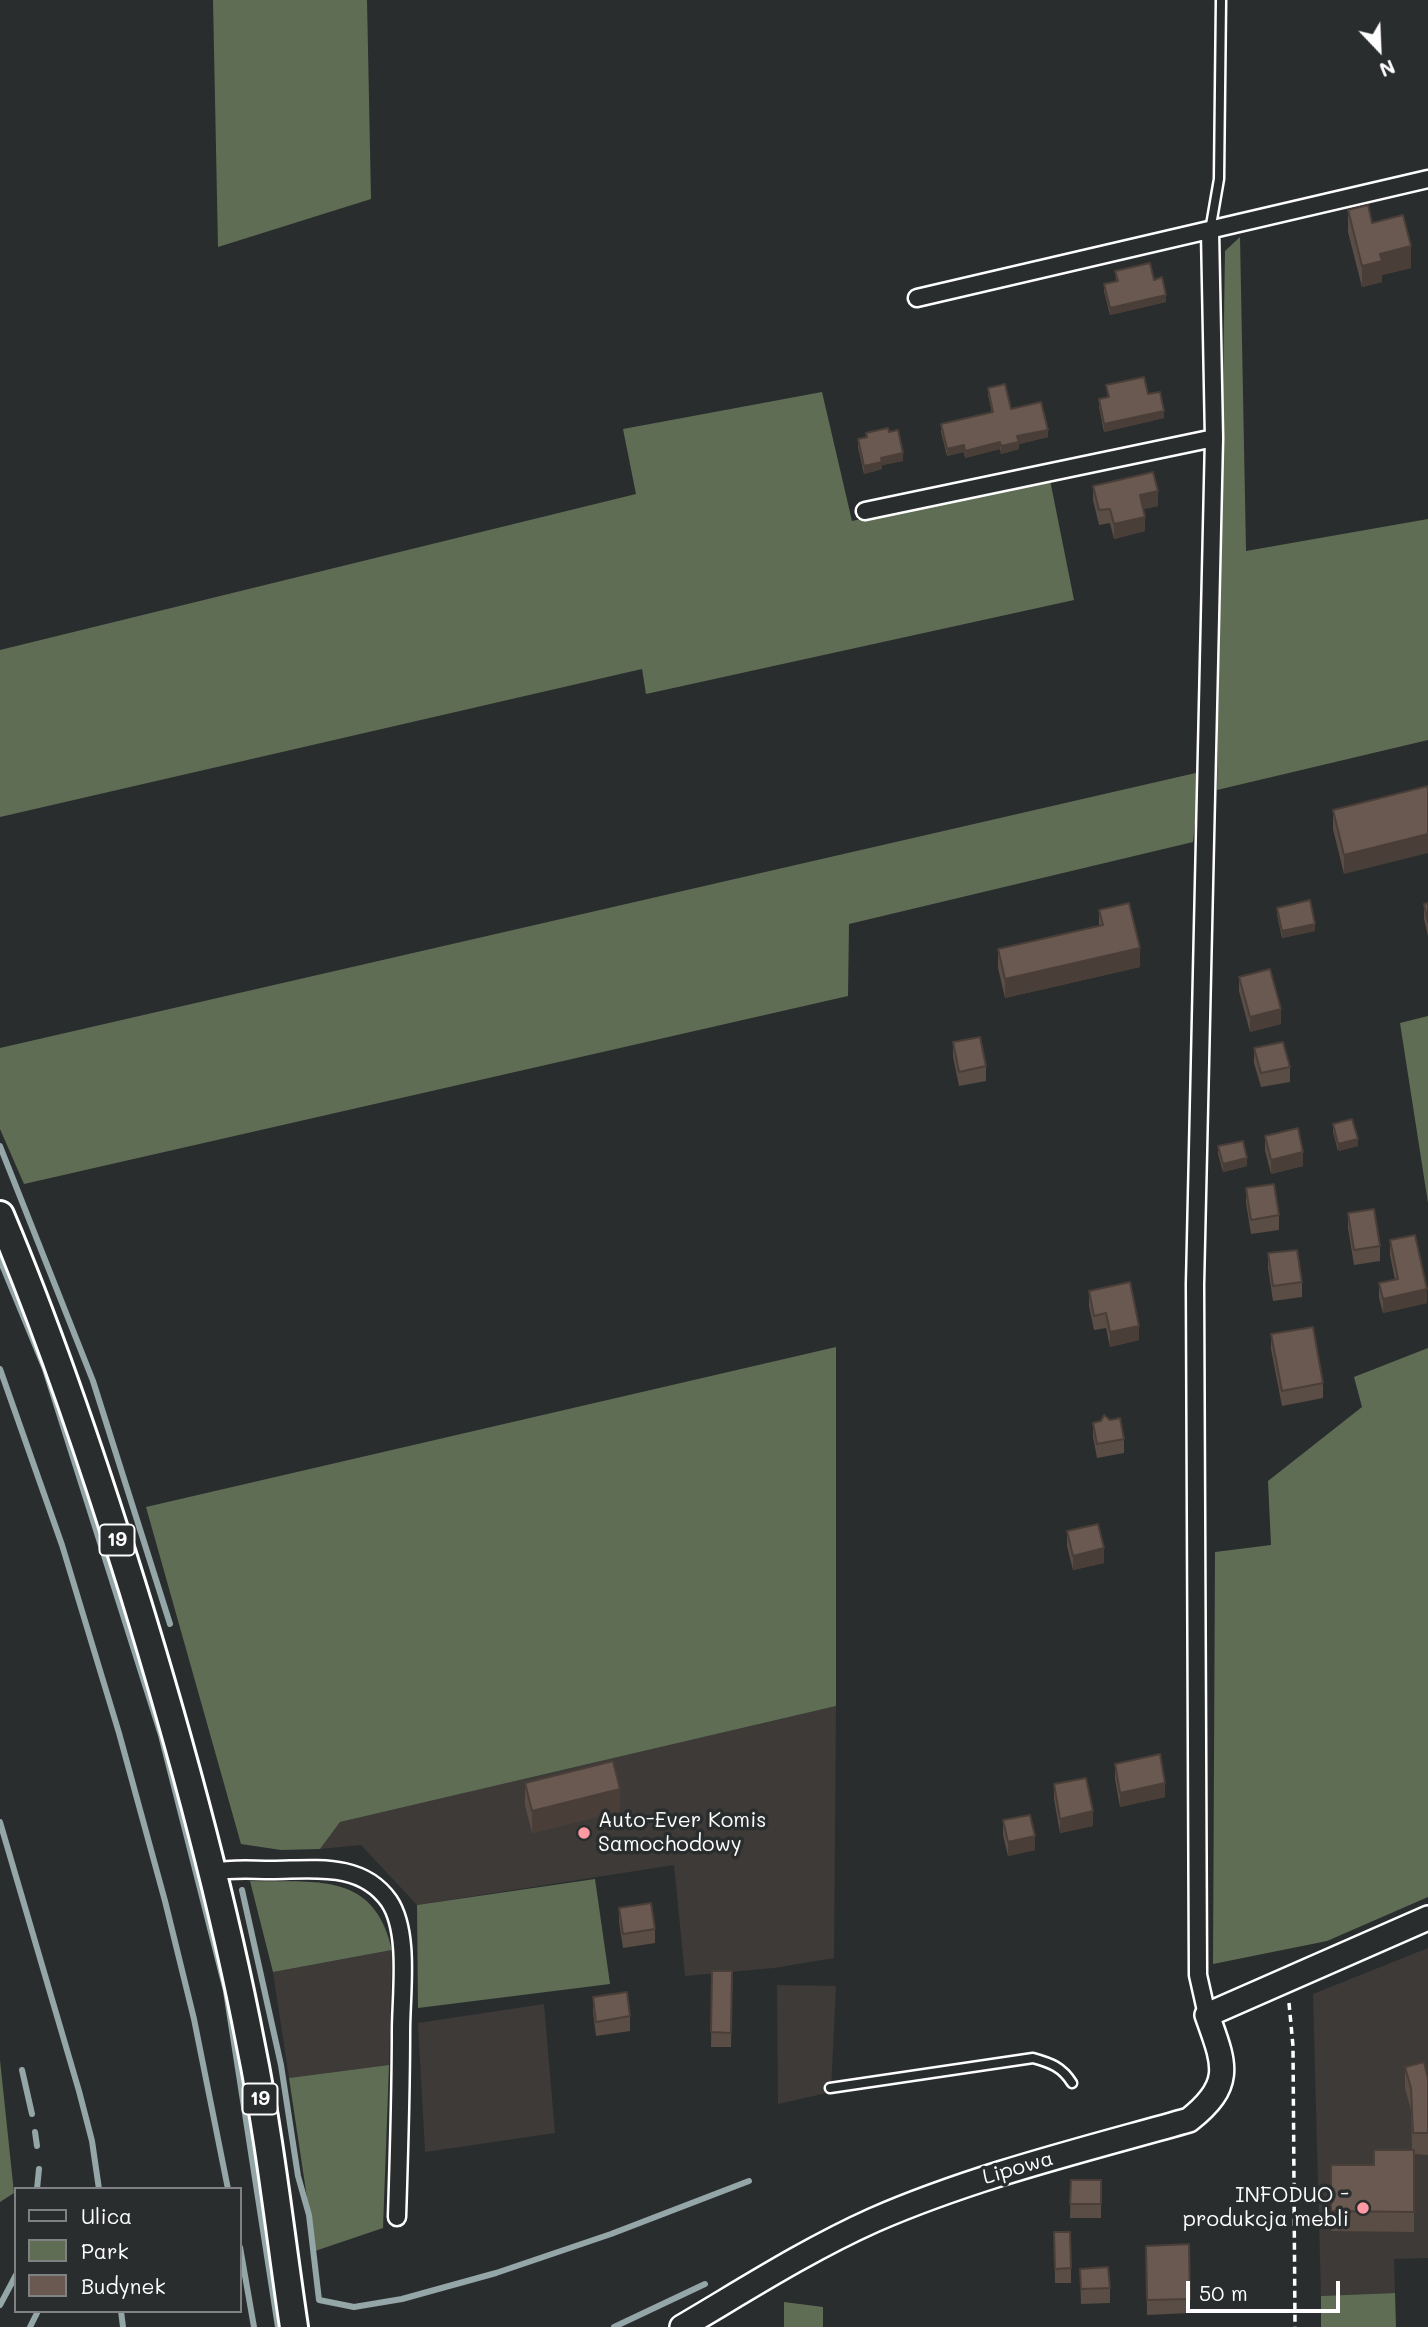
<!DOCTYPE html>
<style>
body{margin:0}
#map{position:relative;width:1428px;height:2327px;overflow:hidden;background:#2a2d2e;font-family:Mali,sans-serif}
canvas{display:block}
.legend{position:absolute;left:14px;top:2187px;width:228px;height:126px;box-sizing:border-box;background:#2a2d2e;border:2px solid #7f8182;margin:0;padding:9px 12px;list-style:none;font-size:21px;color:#fff}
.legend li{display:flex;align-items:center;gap:14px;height:35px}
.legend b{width:35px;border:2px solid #7f8182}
.north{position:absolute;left:1344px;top:14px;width:70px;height:70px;-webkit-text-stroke:5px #2a2d2e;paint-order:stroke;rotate:157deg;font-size:19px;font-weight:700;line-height:28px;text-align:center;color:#fff}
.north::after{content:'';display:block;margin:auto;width:24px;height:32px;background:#fff;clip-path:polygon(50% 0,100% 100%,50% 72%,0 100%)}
.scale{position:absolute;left:1186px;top:2281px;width:154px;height:32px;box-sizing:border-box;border:4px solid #fff;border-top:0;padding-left:9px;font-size:21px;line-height:24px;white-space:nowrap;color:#fff;-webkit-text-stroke:5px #2a2d2e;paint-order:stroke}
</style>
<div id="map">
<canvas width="1428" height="2327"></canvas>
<ul class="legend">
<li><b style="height:9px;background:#2a2d2e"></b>Ulica</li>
<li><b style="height:19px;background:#606d55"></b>Park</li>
<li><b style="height:19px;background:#695950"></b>Budynek</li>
</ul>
<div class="north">N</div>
<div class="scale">50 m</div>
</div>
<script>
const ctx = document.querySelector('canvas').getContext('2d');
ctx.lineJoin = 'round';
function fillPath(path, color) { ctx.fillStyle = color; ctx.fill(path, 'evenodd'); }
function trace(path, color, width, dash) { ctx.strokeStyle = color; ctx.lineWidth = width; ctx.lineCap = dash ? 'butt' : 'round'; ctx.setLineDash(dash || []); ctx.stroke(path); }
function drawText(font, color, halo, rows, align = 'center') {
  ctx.font = font + ' Mali,sans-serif'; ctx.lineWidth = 7; ctx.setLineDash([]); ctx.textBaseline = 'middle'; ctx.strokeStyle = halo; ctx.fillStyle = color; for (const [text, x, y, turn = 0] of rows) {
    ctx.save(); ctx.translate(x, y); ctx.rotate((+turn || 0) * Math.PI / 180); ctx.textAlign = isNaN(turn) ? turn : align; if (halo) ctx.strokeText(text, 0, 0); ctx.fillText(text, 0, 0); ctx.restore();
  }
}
fillPath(new Path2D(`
 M836 1706 834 1958 774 1968 685 1976 674 1865 417 1905 361 1845 320 1849 340 1822Z
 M1428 1948V2258L1394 2259 1395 2293 1321 2296 1313 1994Z
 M392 1950 389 2065 289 2078 273 1972Z
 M777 1985 836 1986 831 2092 778 2104Z
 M544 2004 555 2133 425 2152 418 2023Z`), '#3d3a38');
fillPath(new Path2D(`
 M213 0H367L371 199 218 247Z
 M1240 237 1246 551 1428 519V740L1217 790 1225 251Z
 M822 392 852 521 1050 480 1074 600 646 694 642 669 0 817V650L636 494 623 429Z
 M1200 772 1193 842 849 924 848 996 24 1184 0 1129V1048Z
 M1428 1016V1203L1400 1023Z
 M836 1347V1706L340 1822 320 1849 281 1850 241 1844 146 1507Z
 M1428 1348V1897L1327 1941 1213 1964 1215 1552 1271 1545 1268 1481 1362 1407 1354 1377Z
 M595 1879 610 1984 418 2008 417 1905Z
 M250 1881C315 1883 374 1870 392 1950L273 1972Z
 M0 2060 14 2193 0 2202Z
 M389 2065 383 2228 315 2251 289 2078Z
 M1395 2293 1396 2327H1321V2296Z
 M784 2302 823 2307V2327H784Z`), '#606d55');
trace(new Path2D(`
 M0 1146 93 1381 170 1624
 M0 1260 45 1369 161 1735 226 1991 278 2327
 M0 1369 62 1545 119 1733 165 1901 194 2019 228 2189
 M0 1822 79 2091 92 2141 99 2189
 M242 1890 281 2065 298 2176 309 2215 319 2300 354 2307 402 2299 496 2273 611 2234 749 2181
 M22 2070 32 2114
 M35 2132 37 2146
 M37 2189 39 2169
 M240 2247 254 2327
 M0 2305 16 2275
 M121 2311 123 2327
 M30 2327 38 2311
 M614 2327 705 2284`), '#94a6a8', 6);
const service = new Path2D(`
 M1210 231 1219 179 1221 0
 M830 2088 1033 2058C1051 2063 1062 2067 1072 2083`);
const minor = new Path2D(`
 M917 298 1428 179
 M865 511 1214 438
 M213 1872C233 1868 251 1870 271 1870 312 1870 361 1861 389 1901 410 1932 401 1994 401 2031 401 2093 399 2155 397 2217
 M1207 2015 1198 1975 1195 1284 1214 438 1210 231`);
const secondary = new Path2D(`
 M682 2327C745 2290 807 2250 874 2220 975 2176 1083 2150 1189 2120 1235 2084 1224 2063 1207 2015L1428 1918`);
const trunk = new Path2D(`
 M0 1215C51 1336 93 1461 132 1586 179 1738 221 1890 251 2046 270 2139 280 2233 294 2327`);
trace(service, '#fff', 13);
trace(minor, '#fff', 21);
trace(secondary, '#fff', 28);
trace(trunk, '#fff', 32);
trace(new Path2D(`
 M1289 2003 1293 2046 1295 2327`), '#fff', 3.5, [7, 5]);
trace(service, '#2a2d2e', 8);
trace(minor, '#2a2d2e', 16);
trace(secondary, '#2a2d2e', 23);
trace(trunk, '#2a2d2e', 26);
fillPath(new Path2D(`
 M1348 210 1372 223 1411 268 1382 275V282L1362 287 1348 232Z
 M1115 271 1154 280 1166 302 1110 315 1104 291V284L1116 281Z
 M1106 385 1148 394 1164 418 1104 432 1099 407V399L1108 397Z
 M988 388 1011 409 1048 437 1019 444V449L1001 454 1000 449 965 458 964 452 947 456 941 432V424L992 413 988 395Z
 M889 432 903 461 882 465V469L864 474 858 447V439L866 437V433Z
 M1093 486 1158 506 1143 509 1145 531 1114 539 1110 523 1099 525 1093 500Z
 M1428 786 1344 874 1333 829V810Z
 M1428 903V936L1424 919V904Z
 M1277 908 1315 931 1282 938 1277 915Z
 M1099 910 1140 967 1005 998 998 968V949L1099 926Z
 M1239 977 1281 1024 1250 1032 1239 991Z
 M953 1042 986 1066V1081L959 1086 953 1057Z
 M1254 1048 1290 1067V1082L1261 1087 1254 1063Z
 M1333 1124 1358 1146 1338 1151 1333 1132Z
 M1265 1136 1303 1166 1271 1174 1265 1150Z
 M1218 1146 1247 1166 1223 1172 1218 1154Z
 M1246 1188 1279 1215V1230L1251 1234 1246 1203Z
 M1348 1213 1380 1246V1261L1354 1265 1348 1228Z
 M1390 1240 1427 1303 1383 1313 1379 1298V1283L1395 1280 1390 1255Z
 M1268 1253 1302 1282V1297L1273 1301 1268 1268Z
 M1089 1291 1139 1340 1110 1347 1106 1328 1094 1330 1089 1306Z
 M1271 1334 1323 1383V1398L1282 1406 1271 1349Z
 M1093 1423 1124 1439V1453L1097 1458 1093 1437Z
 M1067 1531 1104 1563 1073 1570 1067 1546Z
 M1115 1764 1165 1797 1120 1807 1115 1779Z
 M525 1783 620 1811 532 1833 525 1805Z
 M1054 1784 1093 1826 1060 1833 1054 1799Z
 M1003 1820 1035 1850 1008 1856 1003 1835Z
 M619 1908 655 1929V1943L623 1948 619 1922Z
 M712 1971H732L731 2047H711Z
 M593 1997 630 2016V2031L596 2036 593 2012Z
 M1405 2067 1428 2079V2155L1414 2154V2232L1331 2231V2165H1374L1412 2150 1411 2110 1405 2088Z
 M1071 2180H1101V2218H1070Z
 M1054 2232 1071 2268V2283H1055Z
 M1189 2244 1190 2313 1147 2315 1146 2246Z
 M1080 2269 1110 2288V2303L1081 2304Z`), '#5a4d45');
fillPath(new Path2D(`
 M1411 246V268L1382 275V282L1362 287V266L1380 254Z
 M1166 295V302L1110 315V308Z
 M1164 411V418L1104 432V424Z
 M1048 430V437L1019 444V449L1001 454V446L1017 436Z
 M1000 442V449L965 458V451Z
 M964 445V452L947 456V449Z
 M903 453V461L882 465V469L864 474V466L881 458Z
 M1158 491V506L1140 510V495Z
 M1145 517V531L1114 539V524Z
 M1428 834V853L1344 874V855Z
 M1315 924V931L1282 938V931Z
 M1140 948V967L1005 998V979Z
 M1281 1009V1024L1250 1032V1017Z
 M1358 1139V1146L1338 1151V1144Z
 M1303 1152V1166L1271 1174V1160Z
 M1247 1158V1166L1223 1172V1164Z
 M1427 1289V1303L1383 1313V1299Z
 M1139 1326V1340L1110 1347V1332Z
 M1104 1548V1563L1073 1570V1556Z
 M1165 1783V1797L1120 1807V1793Z
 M620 1789V1811L532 1833V1811Z
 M1093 1811V1826L1060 1833V1819Z
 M1035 1836V1850L1008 1856V1842Z`), '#4a3e38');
const building = new Path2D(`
 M1368 205 1372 223 1403 215 1411 246 1380 254 1382 261 1362 266 1348 210Z
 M1150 263 1154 280 1162 277 1166 295 1110 308 1104 284 1118 281 1115 271Z
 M1144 377 1148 394 1160 392 1164 411 1104 424 1099 399 1109 397 1106 385Z
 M1005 384 1011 409 1041 402 1048 430 1017 436 1019 442 1001 446 1000 442 965 451 964 445 947 449 941 424 993 412 988 388Z
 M888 428 889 432 898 430 903 453 881 458 882 462 864 466 858 439 867 437 866 433Z
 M1153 472 1158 491 1140 495 1145 517 1114 524 1110 509 1099 510 1093 486Z
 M1428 786V834L1344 855 1333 810Z
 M1310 900 1315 924 1282 931 1277 908Z
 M1129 903 1140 948 1005 979 998 949 1103 925 1099 910Z
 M1428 903V922L1424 904Z
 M1270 969 1281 1009 1250 1017 1239 977Z
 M980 1037 986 1066 959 1072 953 1042Z
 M1283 1042 1290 1067 1261 1073 1254 1048Z
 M1352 1119 1358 1139 1338 1144 1333 1124Z
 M1298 1128 1303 1152 1271 1160 1265 1136Z
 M1243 1141 1247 1158 1223 1164 1218 1146Z
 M1274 1184 1279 1215 1251 1220 1246 1188Z
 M1374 1209 1380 1246 1354 1250 1348 1213Z
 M1415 1235 1427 1289 1383 1299 1379 1283 1398 1279 1390 1240Z
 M1297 1250 1302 1282 1273 1286 1268 1253Z
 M1130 1282 1139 1326 1110 1332 1106 1313 1094 1316 1089 1291Z
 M1313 1327 1323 1383 1282 1391 1271 1334Z
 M1104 1415 1110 1420 1120 1418 1124 1439 1097 1444 1093 1423 1101 1421Z
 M1098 1524 1104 1548 1073 1556 1067 1531Z
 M1160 1754 1165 1783 1120 1793 1115 1764Z
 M613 1761 620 1789 532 1811 525 1783Z
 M1086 1778 1093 1811 1060 1819 1054 1784Z
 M1030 1815 1035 1836 1008 1842 1003 1820Z
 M651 1903 655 1929 623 1934 619 1908Z
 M712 1971H732L731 2033 711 2032Z
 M627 1992 630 2016 596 2022 593 1997Z
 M1424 2062 1428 2079V2133H1413L1411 2088 1405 2067Z
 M1374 2150H1414V2212L1331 2211V2165H1374Z
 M1071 2180H1101V2204H1070Z
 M1054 2232H1070L1071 2268 1055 2269Z
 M1189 2244 1190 2299 1147 2300 1146 2246Z
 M1108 2267 1110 2288 1081 2289 1080 2269Z`);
fillPath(building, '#695950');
trace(building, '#4a3e38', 2);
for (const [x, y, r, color] of [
 [584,1833,7,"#ff9aa2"],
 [1363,2208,7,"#ff9aa2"]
]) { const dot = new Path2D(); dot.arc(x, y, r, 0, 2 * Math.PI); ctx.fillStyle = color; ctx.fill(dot); trace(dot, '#2a2d2e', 2.5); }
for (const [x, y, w] of [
 [117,1540,35],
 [260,2099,35]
]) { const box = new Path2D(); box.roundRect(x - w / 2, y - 15.5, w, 31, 5); ctx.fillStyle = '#2a2d2e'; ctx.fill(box); trace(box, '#fff', 2); }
drawText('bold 19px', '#fff', null, [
 ["19",117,1540],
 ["19",260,2099]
]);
drawText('21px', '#fff', '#2a2d2e', [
 ["Auto-Ever Komis",598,1821],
 ["Samochodowy",598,1845],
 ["INFODUO -",1349,2196,"right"],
 ["produkcja mebli",1349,2220,"right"]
], 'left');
drawText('21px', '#fff', '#2a2d2e', [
 ["Lipowa",1018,2168,-16]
]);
</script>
